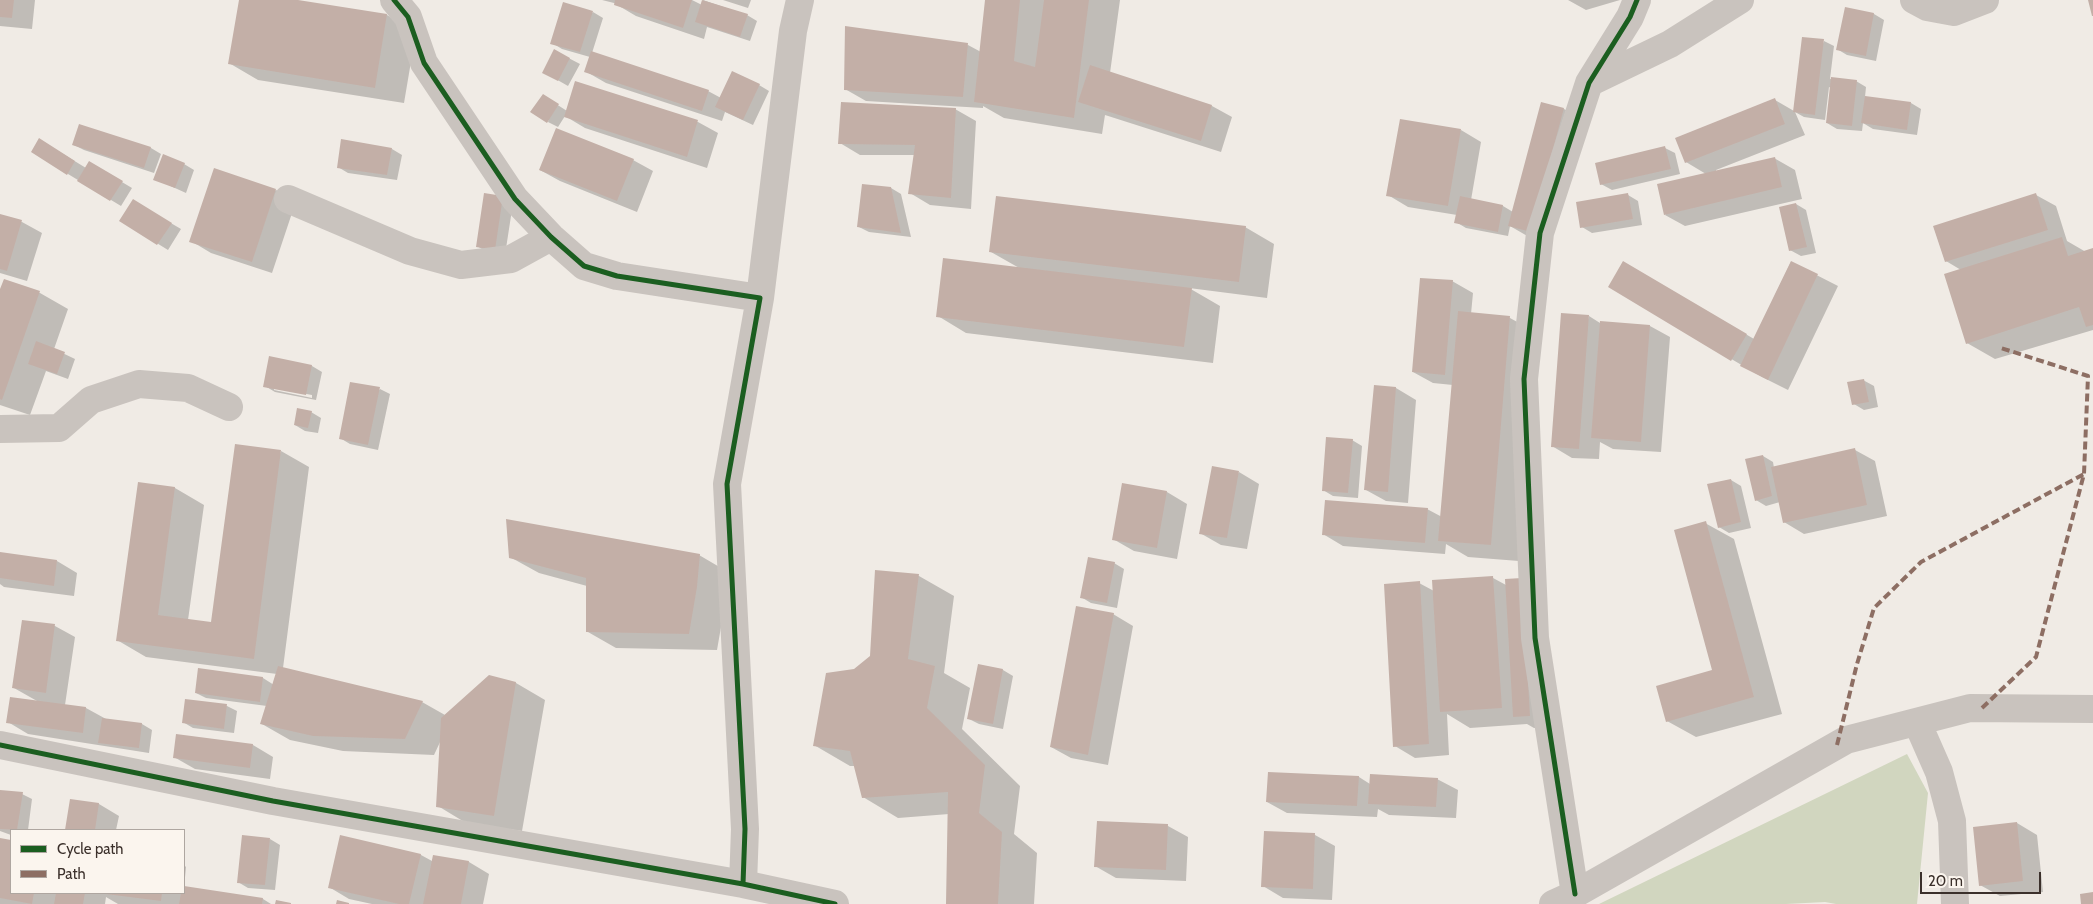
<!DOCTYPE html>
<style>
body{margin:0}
#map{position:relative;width:2093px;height:904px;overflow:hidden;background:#f0ebe5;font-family:Cabin,sans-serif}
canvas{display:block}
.legend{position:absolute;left:10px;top:829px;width:175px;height:65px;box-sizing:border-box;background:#fbf5ee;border:1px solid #aea6a0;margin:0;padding:6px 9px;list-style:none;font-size:15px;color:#3b302b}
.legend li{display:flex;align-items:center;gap:10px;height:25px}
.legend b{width:25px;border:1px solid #aea6a0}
.scale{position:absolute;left:1920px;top:872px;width:121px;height:22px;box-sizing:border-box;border:2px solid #3b302b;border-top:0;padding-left:6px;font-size:15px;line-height:18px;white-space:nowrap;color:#3b302b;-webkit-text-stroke:4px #fbf5ee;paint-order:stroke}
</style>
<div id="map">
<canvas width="2093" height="904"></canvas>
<ul class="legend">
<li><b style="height:6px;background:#1b5e20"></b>Cycle path</li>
<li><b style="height:6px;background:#8d6e63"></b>Path</li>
</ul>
<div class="scale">20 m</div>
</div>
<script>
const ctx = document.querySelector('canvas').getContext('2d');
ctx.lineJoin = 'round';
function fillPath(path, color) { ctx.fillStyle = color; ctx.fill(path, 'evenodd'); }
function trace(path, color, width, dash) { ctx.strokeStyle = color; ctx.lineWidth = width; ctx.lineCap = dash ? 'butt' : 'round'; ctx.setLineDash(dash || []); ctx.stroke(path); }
fillPath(new Path2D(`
 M1907 754 1928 793 1917 904H1836L1825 902 1786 904H1599Z`), '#d1d6bf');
fillPath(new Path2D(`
 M0 0H35L32 29 0 26Z
 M240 0H290L387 15 416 32 404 103 258 80 229 63Z
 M602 0H692L702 5 703 0 747 15 757 21 750 41 707 27 704 39 636 16 614 3Z
 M723 0H751L748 8Z
 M986 0H1120L1110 73 1212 106 1232 117 1221 152 1105 115 1102 134 1004 118 983 106V108L866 101 845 89 968 45 981 52Z
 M1568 0H1620L1586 10Z
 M1846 9 1874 14 1884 20 1876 61 1847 55 1837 49Z
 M593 12 603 18 592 53 708 91 721 98 759 85 769 91 753 125 725 112 722 121 606 83 585 71 590 57 562 49 552 43Z
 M1824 41 1834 46 1830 79 1856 81 1866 87 1865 97 1911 103 1921 109 1917 135 1873 129 1863 123 1862 131 1837 129 1827 123 1831 88 1829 87 1825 120 1804 117 1795 112 1805 135 1716 170V172L1774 158 1795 170 1802 199 1685 226 1665 215 1706 174 1686 162 1775 100 1794 111Z
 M555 51 580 64 568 86 554 78Z
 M576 82 698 122 718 133 707 168 585 128 565 116 558 127 548 122 553 102 567 111Z
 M1542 103 1564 109 1584 120 1529 237 1510 226 1508 236 1466 228 1456 222 1457 215 1408 207 1388 195 1461 130 1481 142 1471 200 1503 206 1513 212Z
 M955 109 976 121 971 209 930 205 910 193 915 155H860L840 143Z
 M80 125 151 148 161 154 154 173 84 150 74 145Z
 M50 146 86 168 90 163 132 188 121 206 68 174Z
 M1665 148 1675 153 1680 174 1612 190 1601 184Z
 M392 149 402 155 397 180 348 173 338 167Z
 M633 160 653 171 637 212 560 181 540 170Z
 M184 164 194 170 186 193 155 179Z
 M891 188 901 194 911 237 869 232 859 227Z
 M276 190 296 201 272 273 211 253 191 241Z
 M485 195 513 203 505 255 487 252 477 246Z
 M1628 195 1638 201 1642 225 1592 233 1582 227Z
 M2036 195 2056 206 2067 241 2086 252 2093 250V330L1995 359 1967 343 1961 270 1946 261Z
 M133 201 181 229 168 250 121 221Z
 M1796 204 1806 210 1816 253 1801 256 1790 250Z
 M0 215 22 222 42 233 27 281 0 273Z
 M1245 227 1274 244 1267 298 1189 288 1220 306 1213 363 966 333 938 316 1021 269 991 252Z
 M1623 262 1754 339 1791 262 1838 286 1788 390 1762 377 1609 287Z
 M4 280 40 293 68 309 54 349 75 359 68 379 46 371 30 415 0 405V293Z
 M1452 281 1473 293 1471 314 1510 318 1539 334 1519 561 1468 557 1446 544 1445 554 1343 546 1323 534 1427 509 1442 517 1453 385 1433 383 1413 372Z
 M1589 316 1600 323 1650 326 1670 337 1661 452 1613 449 1600 442 1599 459 1572 458 1552 446Z
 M270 358 312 366 322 372 316 400 275 392 265 386ZM274 388 312 395V398L274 390Z
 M1863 380 1874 386 1878 407 1864 410 1854 404Z
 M1375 386 1396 388 1416 400 1408 503 1386 501 1366 490Z
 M380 389 390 394 378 450 350 444 340 438Z
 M311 412 321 418 318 433 305 431 295 425Z
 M1352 440 1362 446 1358 498 1333 496 1323 490Z
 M1855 450 1875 461 1887 516 1804 534 1784 522 1780 502 1766 506 1756 500 1763 456 1773 462 1774 468Z
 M281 451 309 467 283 668 422 702 445 715 490 677 516 683 545 700 522 831 466 823 438 806 441 740 434 755 343 751 290 740 262 724 267 706 206 698 196 693 199 670 263 678 274 685 277 674 146 657 117 640 139 484 175 488 204 505 188 620 212 623Z
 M1239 472 1259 484 1247 549 1221 545 1200 533Z
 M1731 480 1741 486 1751 528 1729 533 1719 527Z
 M1123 485 1167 492 1187 504 1177 559 1134 551 1113 539Z
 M1705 523 1734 539 1782 714 1696 737 1667 721 1714 671Z
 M0 554 57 561 77 573 74 596 4 587 0 584Z
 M699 555 728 572 725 604 717 650 616 648 588 632 587 586 539 573 510 557Z
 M1114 563 1124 569 1117 608 1091 603 1081 597Z
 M876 572 919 576 954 596 944 673 970 688 962 729 1020 786 1014 834 1037 853 1034 904H947L949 814 898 818 863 797 855 766H850L814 745 854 670 871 657Z
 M1493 578 1506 585 1550 727 1534 728 1527 724 1470 728 1447 714 1449 755 1415 758 1395 746 1419 583 1434 591 1433 582Z
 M1113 614 1133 626 1108 765 1071 758 1051 747Z
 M23 621 55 626 75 637 65 705 86 708 106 719 142 724 152 730 149 753 28 734 8 722 37 701 14 688Z
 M979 666 1003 670 1013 676 1003 729 979 724 969 719Z
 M186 700 227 706 237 711 234 733 193 728 183 722Z
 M253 745 273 757 270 779 195 769 174 757Z
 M1269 773 1359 777 1370 784 1437 779 1458 790 1456 818 1389 815 1378 809 1377 817 1287 813 1267 802Z
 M0 791 22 794 32 799 28 830H11V835L0 831Z
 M71 800 99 804 119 816 116 830H66Z
 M1098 822 1168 826 1188 837 1186 881 1116 878 1095 866Z
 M2017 823 2037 835 2043 892 2000 896 1980 885Z
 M1265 832 1315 835 1335 846 1332 900 1283 898 1263 886Z
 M341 836 421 855 432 861 434 856 469 862 489 874 483 904H372L349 899 329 887Z
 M270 839 280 845 275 890 248 888 238 882Z
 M0 840 11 842V893H184V888L263 899 271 904H118L106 897 105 904H0Z
 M184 865 186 867 184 888Z`), '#0003');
fillPath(new Path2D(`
 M0 0H14L12 18 0 17Z
 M239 0H298L387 14 375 88 228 64Z
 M615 0H692L683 28 614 5Z
 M702 0 748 14 740 37 695 22Z
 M985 0H1020L1014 61 1035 67 1044 0H1089L1074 118 974 102Z
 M2088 0H2093V16H2092Z
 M563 2 593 11 580 52 550 44Z
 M1845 7 1874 13 1866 56 1836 50Z
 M845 26 968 43 963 97 844 90Z
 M1802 37 1824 39 1815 115 1793 112Z
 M554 49 570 58 558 81 542 73Z
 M591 51 709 90 702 111 584 72Z
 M1090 65 1212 105 1201 141 1078 102Z
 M732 71 760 84 743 120 715 107Z
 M1831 77 1857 80 1852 126 1826 123Z
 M575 81 698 120 687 157 564 117Z
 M543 94 559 104 547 123 530 112Z
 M1865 96 1911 102 1907 130 1861 123Z
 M1775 98 1785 124 1685 163 1675 138Z
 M841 102 956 108 951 198 908 194 915 145 838 144Z
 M1541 102 1564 108 1531 232 1508 226Z
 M1400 119 1461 129 1448 206 1386 196Z
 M79 124 151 147 144 168 72 145Z
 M556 128 634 159 617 201 539 170Z
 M39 138 75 161 67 175 31 152Z
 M341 139 392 148 387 175 337 168Z
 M1665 146 1671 169 1600 185 1595 163Z
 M163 154 185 163 175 188 153 180Z
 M1775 157 1782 187 1664 215 1657 184Z
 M89 161 123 181 110 201 77 181Z
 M214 168 276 189 252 262 189 242Z
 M862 184 891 187 901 233 857 227Z
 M484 193 503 196 495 250 476 247Z
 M1628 193 1633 219 1580 228 1576 202Z
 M2036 193 2048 230 1945 262 1933 226Z
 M996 196 1246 226 1239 282 989 252Z
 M1460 196 1503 205 1498 232 1454 223Z
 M133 199 172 223 157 245 119 221Z
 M1796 203 1807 247 1789 251 1779 207Z
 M0 214 22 220 7 271 0 269Z
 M2062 237 2068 256 2093 248V325L2086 327 2079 307 1966 344 1944 274Z
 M943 258 1192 288 1184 347 936 317Z
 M1623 261 1747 334 1731 361 1608 287Z
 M1791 261 1818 274 1768 380 1740 366Z
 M1420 278 1453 280 1445 375 1412 372Z
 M4 279 40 291 2 400 0 399V289Z
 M1458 311 1510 316 1491 545 1438 541Z
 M1561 313 1589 315 1579 449 1551 447Z
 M1600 321 1650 325 1641 442 1591 438Z
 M36 341 65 352 57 374 28 364Z
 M269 356 312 365 306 395 263 387Z
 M1864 379 1869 402 1852 405 1847 382Z
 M350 382 380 387 368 445 339 439Z
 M1374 385 1396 387 1388 492 1364 490Z
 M297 408 312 411 308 428 294 425Z
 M1326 437 1353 439 1348 493 1322 491Z
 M235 444 281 450 254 659 116 641 138 482 175 487 158 615 211 622Z
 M1855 448 1867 505 1783 523 1771 467Z
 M1763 455 1772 496 1755 501 1745 459Z
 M1212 466 1239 471 1227 538 1199 534Z
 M1731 479 1741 522 1718 528 1707 484Z
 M1122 483 1167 491 1157 548 1112 540Z
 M1325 500 1428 508 1425 543 1322 535Z
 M506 519 700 554 697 587 689 634 586 632V578L509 558Z
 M1706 521 1754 697 1666 722 1656 686 1712 670 1674 530Z
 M0 552 57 560 54 586 0 578Z
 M1088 557 1115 562 1107 603 1080 598Z
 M875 570 919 574 908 659 935 666 927 708 985 765 979 813 1002 832 998 904H946L948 792 862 798 850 751 813 746 826 673 854 669 870 656Z
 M1493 576 1502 708 1440 712 1432 580Z
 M1522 578 1530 716 1513 717 1505 579Z
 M1420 581 1429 744 1393 747 1384 584Z
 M1076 606 1114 613 1088 755 1050 747Z
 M22 620 55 624 46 693 12 688Z
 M978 664 1003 669 993 724 967 719Z
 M278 666 423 701 405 739 313 736 260 724Z
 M198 668 263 677 260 702 195 693Z
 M489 675 516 682 494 816 436 807 441 718Z
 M10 697 86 707 83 733 6 723Z
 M185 699 227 704 224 729 182 723Z
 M102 718 142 723 139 748 98 743Z
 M176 734 253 744 250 768 173 758Z
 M1268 772 1359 776 1357 806 1266 802Z
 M1370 774 1438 778 1436 807 1368 804Z
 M0 790 23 792 17 830 0 829Z
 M70 799 99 803 95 830H65Z
 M1097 821 1168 824 1166 870 1094 867Z
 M2017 822 2023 881 1979 886 1973 827Z
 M1264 831 1315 833 1313 889 1261 887Z
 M242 835 270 838 265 885 237 883Z
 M340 835 421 854 409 904H399L328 888Z
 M0 838 11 840V893H34L32 904 0 898Z
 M433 855 469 861 461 904H423Z
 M184 886 263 898 262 904H179L181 893H184Z
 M2093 892V904H2081L2080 894Z
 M56 893H85L83 904H54Z
 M98 893H162L161 901Z
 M276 900 291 903V904H275Z
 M337 900 349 903V904H336Z`), '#c3afa7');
trace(new Path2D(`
 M394 0 408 17 424 63 515 199 551 237 584 266 617 276 760 298 727 484 745 829 743 884 835 904
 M1914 0 1927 7 1954 12 1985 0
 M1589 83 1670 44 1740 0
 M288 199 410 251 461 265 511 259 551 237
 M760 298 793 31 800 0
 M0 429 59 428 91 400 139 384 188 388 229 407
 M1917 722 1939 772 1952 821 1955 904
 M0 745 273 801 743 884
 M1575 894 1535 638 1524 379 1540 233 1589 83 1630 17 1637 0
 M1553 904 1575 894 1846 740 1970 708 2093 709`), '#c9c3be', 28);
trace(new Path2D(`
 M1982 708 2036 657 2084 474 2088 376 2001 348
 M1837 745 1857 664 1874 608 1921 562 2084 474`), '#8d6e63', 4, [8, 4]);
trace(new Path2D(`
 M394 0 408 17 424 63 515 199 551 237 584 266 617 276 760 298 727 484 745 829 743 884 835 904
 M0 745 273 801 743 884
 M1575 894 1535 638 1524 379 1540 233 1589 83 1630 17 1637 0`), '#1b5e20', 5);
</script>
